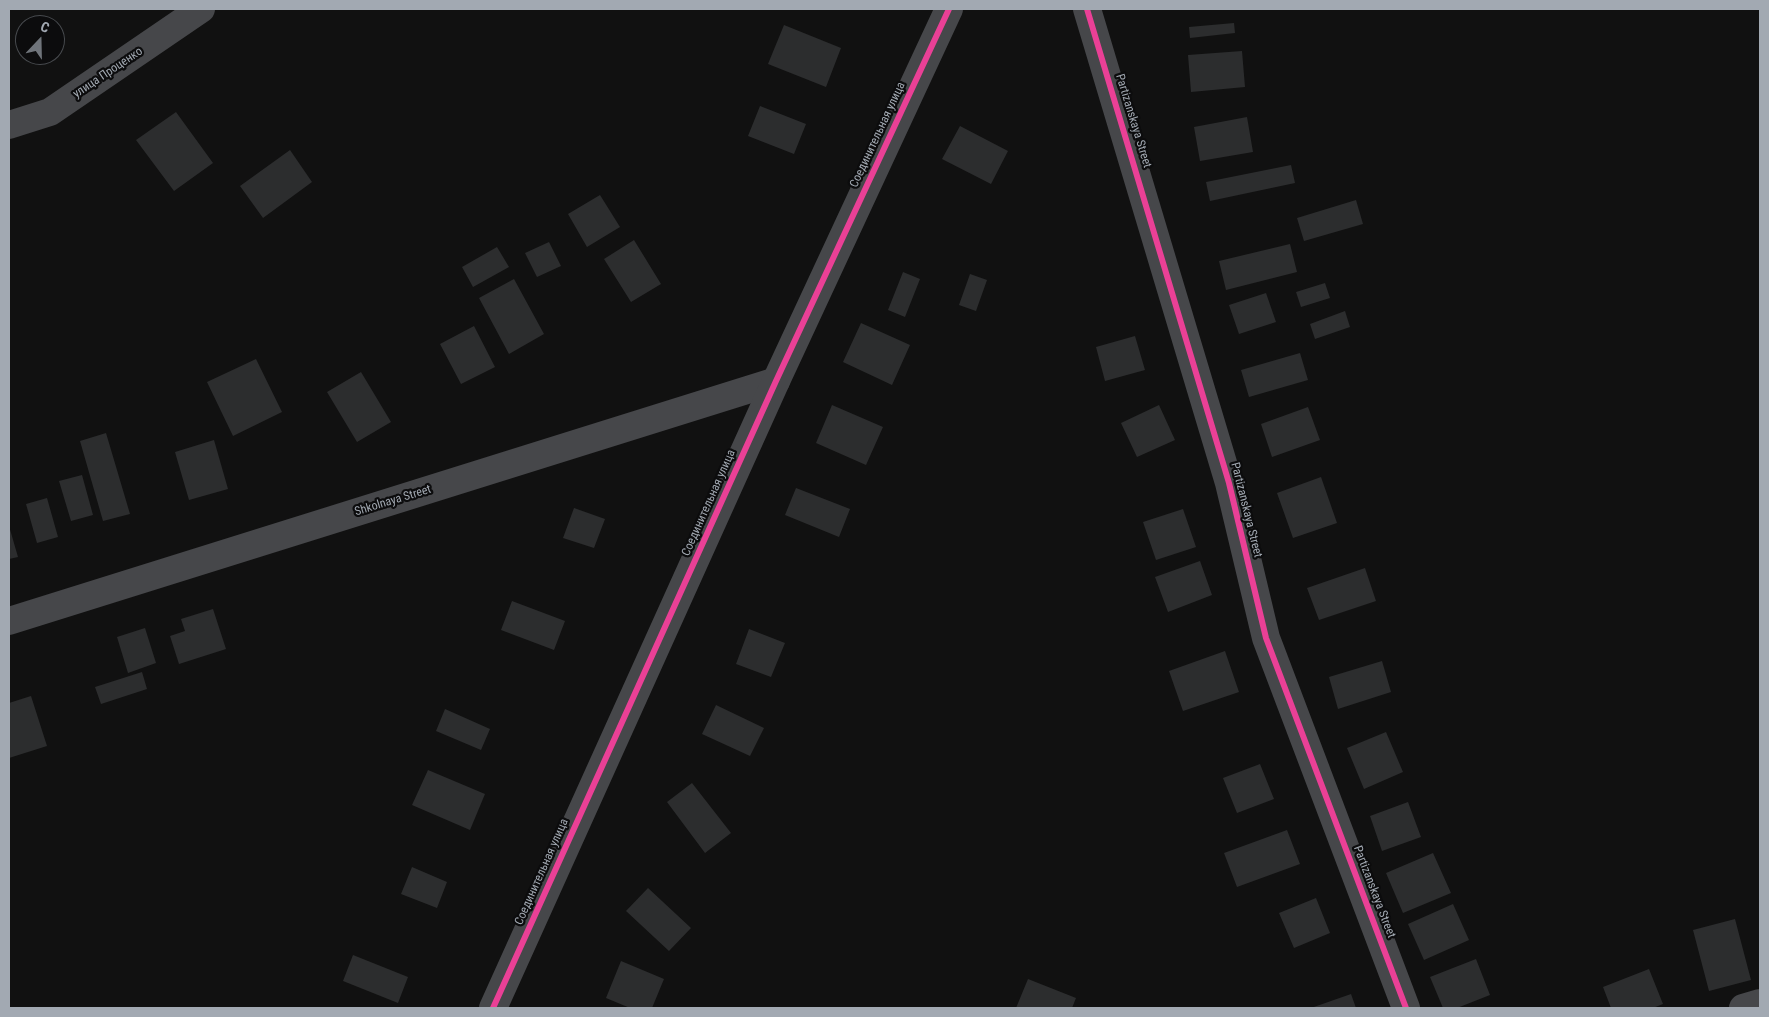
<!DOCTYPE html>
<meta charset="utf-8">
<style>
body{margin:0}
#map{position:relative;width:1769px;height:1017px;overflow:hidden;background:#111;font-family:"Roboto Condensed",sans-serif}
canvas{display:block}
.frame{position:absolute;inset:0;border:10px solid #a2a9b2;pointer-events:none}
.north{position:absolute;left:15px;top:15px;width:50px;height:50px;box-sizing:border-box;background:#0c0c0d;border:1px solid #484b4f;border-radius:50%;rotate:21deg;font-size:14px;font-weight:700;line-height:20px;text-align:center;color:#a2a9b2}
.north::after{content:'';display:block;margin:auto;width:18px;height:22px;background:#6f747a;clip-path:polygon(50% 0,100% 100%,50% 72%,0 100%)}
</style>
<div id="map">
<canvas width="1769" height="1017"></canvas>
<div class="frame"></div>
<div class="north">С</div>
</div>
<script>
const ctx = document.querySelector('canvas').getContext('2d');
ctx.lineJoin = 'round';
function fillPath(path, color) { ctx.fillStyle = color; ctx.fill(path, 'evenodd'); }
function trace(path, color, width, dash) { ctx.strokeStyle = color; ctx.lineWidth = width; ctx.lineCap = dash ? 'butt' : 'round'; ctx.setLineDash(dash || []); ctx.stroke(path); }
function drawText(font, color, halo, rows, align = 'center') {
  ctx.font = font + ' "Roboto Condensed",sans-serif'; ctx.lineWidth = 4.5; ctx.setLineDash([]); ctx.textBaseline = 'middle'; ctx.strokeStyle = halo; ctx.fillStyle = color; for (const [text, x, y, turn = 0] of rows) {
    ctx.save(); ctx.translate(x, y); ctx.rotate((+turn || 0) * Math.PI / 180); ctx.textAlign = isNaN(turn) ? turn : align; if (halo) ctx.strokeText(text, 0, 0); ctx.fillText(text, 0, 0); ctx.restore();
  }
}
fillPath(new Path2D(`
 M1234 23 1235 33 1190 38 1189 27Z
 M784 25 841 48 826 87 768 64Z
 M1242 51 1245 87 1191 92 1188 55Z
 M760 106 806 124 794 154 748 136Z
 M176 112 213 163 174 191 136 140Z
 M1247 117 1253 152 1200 161 1194 127Z
 M960 126 1008 151 991 184 942 159Z
 M290 150 312 182 263 218 240 186Z
 M1291 165 1295 183 1210 201 1206 182Z
 M600 195 620 227 587 247 568 214Z
 M1356 200 1363 224 1304 241 1297 218Z
 M634 240 661 284 631 302 604 259Z
 M549 242 561 266 537 277 525 253Z
 M1290 244 1297 272 1226 290 1219 261Z
 M497 247 509 267 473 287 462 267Z
 M903 272 920 279 905 317 888 310Z
 M970 274 987 280 976 311 959 305Z
 M514 279 544 334 509 354 479 298Z
 M1325 283 1330 298 1301 307 1296 292Z
 M1266 293 1276 322 1239 334 1229 305Z
 M1345 311 1350 327 1315 339 1310 324Z
 M861 323 910 345 892 385 843 362Z
 M474 326 495 367 461 384 440 344Z
 M1135 336 1145 370 1105 381 1096 347Z
 M1300 353 1308 380 1249 397 1241 370Z
 M256 359 282 412 233 436 207 382Z
 M361 372 391 422 357 442 327 392Z
 M832 405 883 427 866 465 816 443Z
 M1159 405 1175 440 1137 457 1121 423Z
 M1308 407 1320 440 1272 457 1261 424Z
 M106 433 130 514 103 521 80 441Z
 M214 440 228 489 189 500 175 452Z
 M82 475 93 515 71 521 59 481Z
 M1321 477 1337 523 1293 538 1277 493Z
 M796 488 850 509 839 537 785 515Z
 M47 498 58 537 37 543 26 504Z
 M574 508 605 519 594 548 563 538Z
 M1183 509 1196 547 1156 560 1143 522Z
 M9 526 18 557 9 559Z
 M1200 561 1212 595 1168 612 1155 577Z
 M1365 568 1376 601 1319 620 1307 588Z
 M512 601 565 621 554 650 501 630Z
 M213 609 226 649 179 664 170 636 185 631 181 619Z
 M145 628 156 663 128 673 117 637Z
 M749 629 785 643 771 677 736 664Z
 M1225 651 1239 692 1183 711 1169 671Z
 M1382 661 1391 692 1338 709 1329 677Z
 M142 672 147 689 101 704 95 687Z
 M31 696 47 746 9 758V703Z
 M716 705 764 728 750 756 702 734Z
 M445 709 490 729 481 750 436 731Z
 M1386 732 1403 772 1364 789 1347 748Z
 M1260 764 1274 799 1237 813 1223 778Z
 M428 770 485 794 470 830 412 805Z
 M692 783 731 833 705 853 667 802Z
 M1408 802 1421 837 1382 851 1370 816Z
 M1287 830 1300 864 1237 887 1224 853Z
 M1433 853 1451 893 1403 913 1386 873Z
 M412 867 447 882 437 908 401 894Z
 M648 888 691 928 669 951 626 911Z
 M1316 898 1330 933 1294 948 1279 913Z
 M1453 904 1469 940 1424 960 1408 924Z
 M1735 919 1751 980 1709 991 1693 930Z
 M353 955 408 977 398 1003 343 981Z
 M1476 959 1490 995 1457 1008H1443L1430 977Z
 M621 961 664 979 652 1008H630L606 998Z
 M1649 969 1663 1004 1653 1008H1611L1603 987Z
 M1028 979 1076 998 1072 1008H1016Z
 M1351 994 1356 1008H1311Z`), '#2c2d2e');
trace(new Path2D(`
 M1087 9 1229 483 1266 638 1406 1008
 M9 125 50 112 201 9
 M9 621 776 381
 M1743 1008 1760 1003`), '#46474a', 28);
trace(new Path2D(`
 M493 1008 776 381 949 9`), '#46474a', 28);
trace(new Path2D(`
 M1087 9 1229 483 1266 638 1406 1008
 M493 1008 776 381 949 9`), '#ea4096', 6);
drawText('12px', '#a2a9b2', '#0c0c0d', [
 ["улица Проценко",108,73,-34],
 ["Partizanskaya Street",1133,121,73],
 ["Соединительная улица",878,135,-65],
 ["Shkolnaya Street",393,501,-17],
 ["Соединительная улица",709,503,-66],
 ["Partizanskaya Street",1246,510,76],
 ["Соединительная улица",542,872,-66],
 ["Partizanskaya Street",1374,892,69]
]);
</script>
